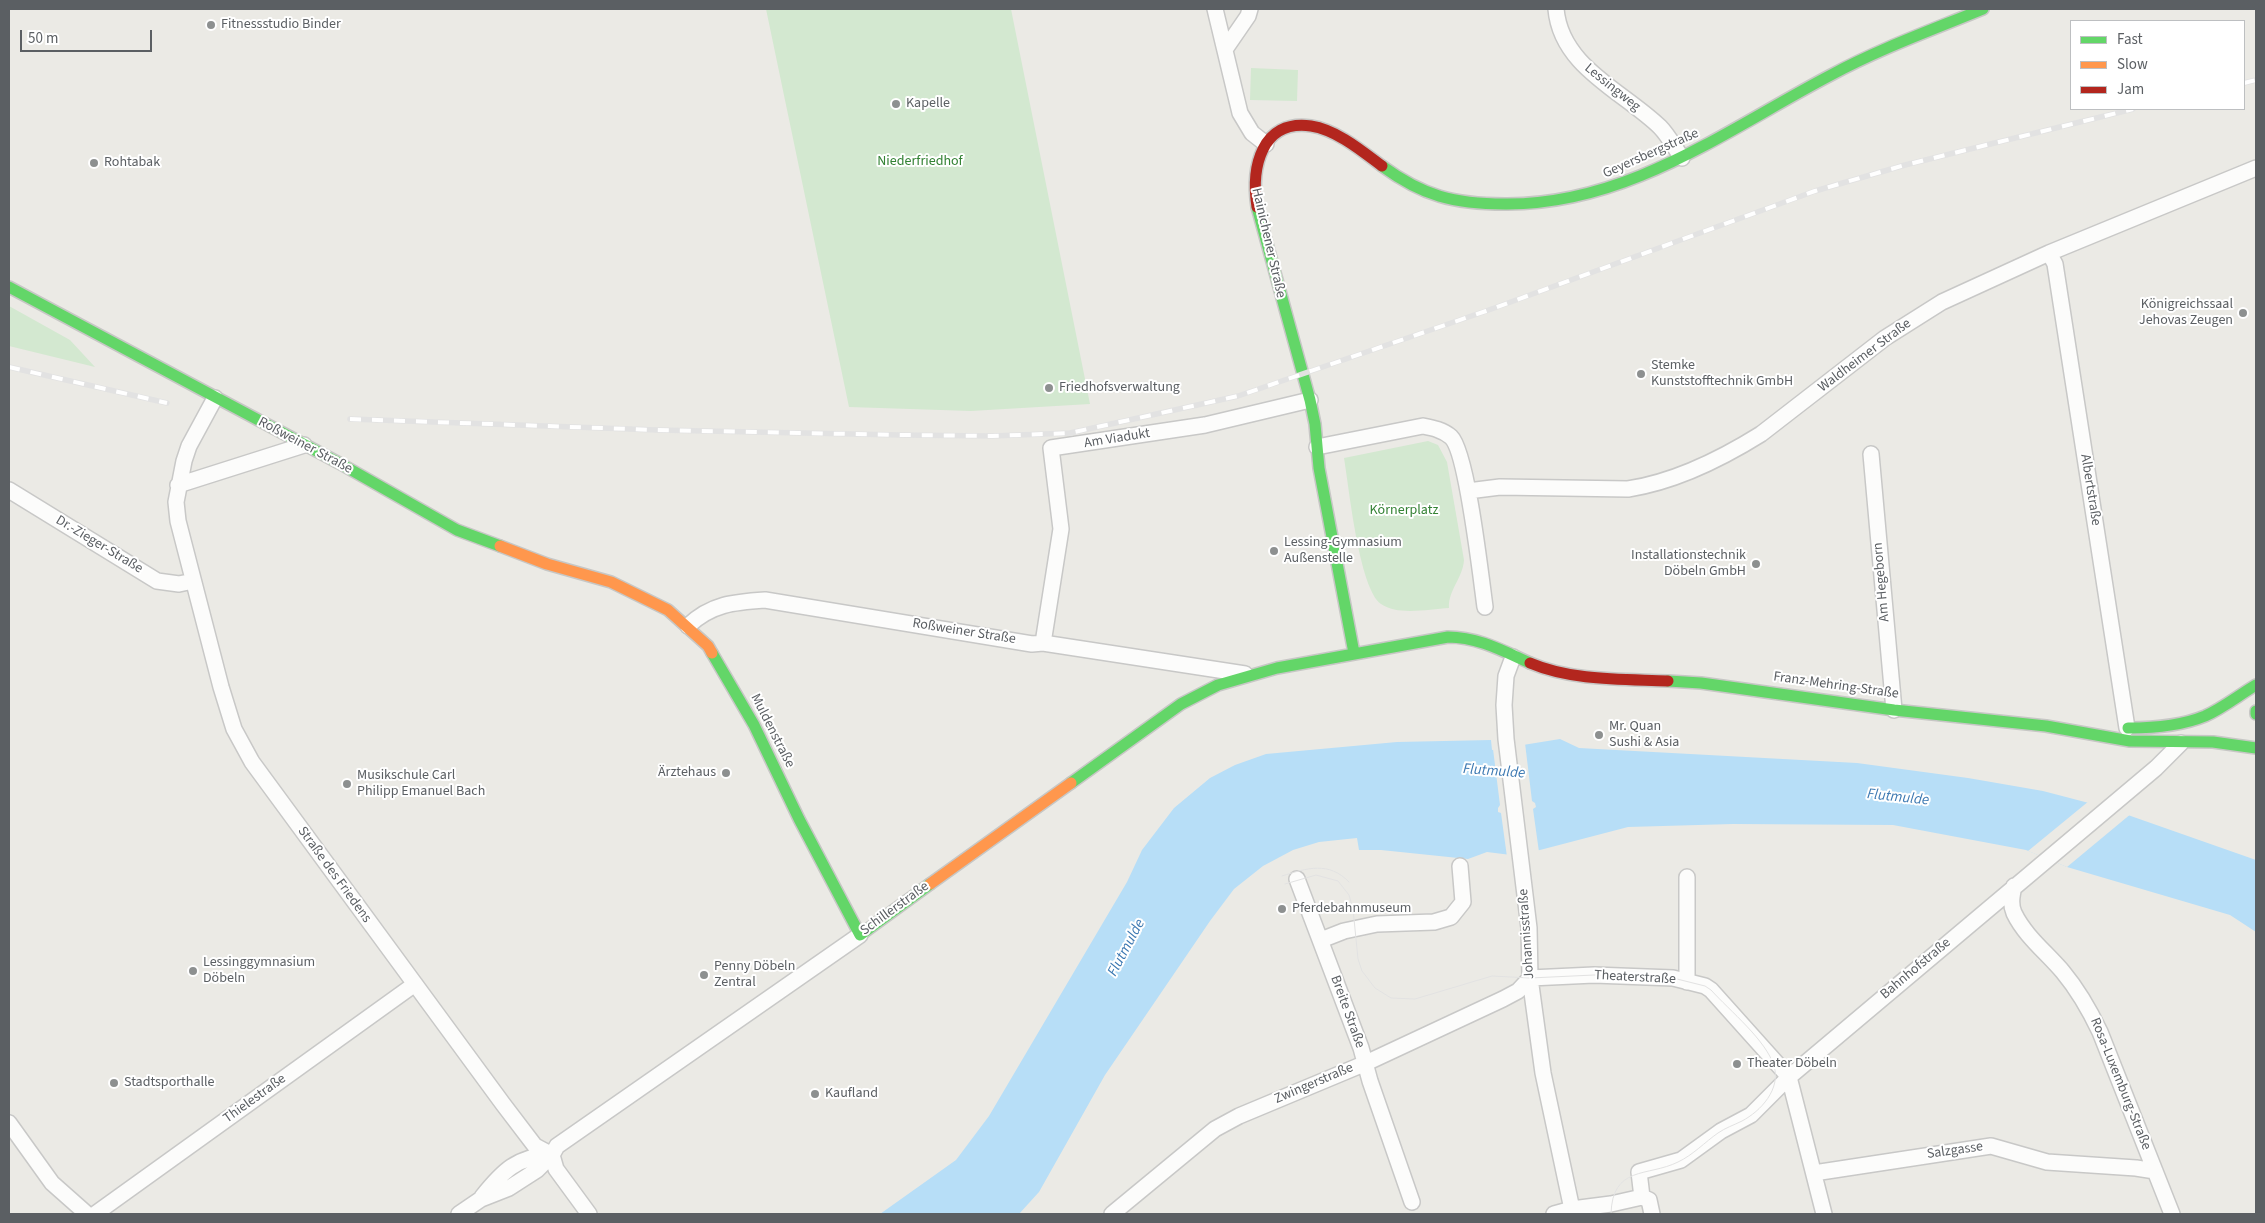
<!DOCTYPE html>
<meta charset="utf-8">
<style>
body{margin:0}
#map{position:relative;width:2265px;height:1223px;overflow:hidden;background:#ebeae5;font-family:"Source Sans 3",sans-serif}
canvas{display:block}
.frame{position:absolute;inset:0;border:10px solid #5b5f63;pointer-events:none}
.legend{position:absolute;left:2070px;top:20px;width:175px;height:90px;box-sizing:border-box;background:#fff;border:1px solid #bdbfc1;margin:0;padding:6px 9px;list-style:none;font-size:15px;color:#5b5f63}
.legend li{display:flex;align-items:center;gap:10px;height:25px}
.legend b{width:25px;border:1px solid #bdbfc1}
.scale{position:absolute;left:20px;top:30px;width:132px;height:22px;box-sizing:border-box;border:2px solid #5b5f63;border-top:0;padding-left:6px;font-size:15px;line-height:18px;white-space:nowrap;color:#5b5f63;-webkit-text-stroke:4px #fff;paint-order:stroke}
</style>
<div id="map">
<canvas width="2265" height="1223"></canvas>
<div class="frame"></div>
<ul class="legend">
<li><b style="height:6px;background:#63d668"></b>Fast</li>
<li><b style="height:6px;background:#ff974d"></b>Slow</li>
<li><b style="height:6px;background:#b3261e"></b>Jam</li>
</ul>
<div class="scale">50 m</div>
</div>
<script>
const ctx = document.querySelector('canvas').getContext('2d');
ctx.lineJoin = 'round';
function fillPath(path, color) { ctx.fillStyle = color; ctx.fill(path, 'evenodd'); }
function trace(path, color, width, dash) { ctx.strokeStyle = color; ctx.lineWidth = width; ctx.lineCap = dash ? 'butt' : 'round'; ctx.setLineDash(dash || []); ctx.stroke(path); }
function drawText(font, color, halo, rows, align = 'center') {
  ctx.font = font + ' "Source Sans 3",sans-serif'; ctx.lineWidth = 4; ctx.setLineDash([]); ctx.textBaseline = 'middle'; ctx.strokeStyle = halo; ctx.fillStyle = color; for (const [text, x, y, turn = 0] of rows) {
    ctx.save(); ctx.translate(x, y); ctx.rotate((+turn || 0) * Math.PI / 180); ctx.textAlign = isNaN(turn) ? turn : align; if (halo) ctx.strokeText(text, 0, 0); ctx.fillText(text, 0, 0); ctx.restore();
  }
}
fillPath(new Path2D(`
 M766 9H1011L1090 404 971 411 849 407Z
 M1251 68 1298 70 1297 101 1250 100Z
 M9 306 70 340 95 367 9 346Z
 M1428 441 1438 445 1447 462 1464 560C1463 578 1448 590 1449 608 1429 609 1398 616 1381 604 1359 588 1349 487 1344 458Z`), '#d3e8d0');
fillPath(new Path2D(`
 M1560 739 1579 748 1857 763 1968 778 2043 791 2108 808 2256 860V932L2230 915 2067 867 2026 850 1893 825 1733 824 1628 827 1540 850 1511 855 1487 852 1468 859 1381 850H1359L1357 838 1319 842 1293 850 1263 866 1234 889 1210 921 1105 1075 1039 1192 1019 1214H880L956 1160 989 1116 1127 882 1142 850 1174 808 1210 778 1235 765 1266 754 1397 742 1491 740 1492 750Z`), '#b7def7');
fillPath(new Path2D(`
 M1492 741 1494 747 1525 743 1532 801 1535 803 1536 807 1533 809 1539 852 1507 857 1501 813 1498 812V808L1500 805Z
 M2089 801 2132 813 2067 867 2028 851Z`), '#ebeae5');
const street = new Path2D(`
 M1215 9 1240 113 1252 133 1266 144
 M1556 9C1561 67 1623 91 1660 127 1668 135 1675 148 1682 158
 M1226 48 1248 16 1250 9
 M2049 253 2055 264 2127 728
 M215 398 189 446 184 461 176 502 178 521 221 687 234 729 252 762 503 1104 535 1146 552 1155
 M1317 447 1423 426C1433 428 1443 430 1451 437 1467 452 1481 578 1485 607
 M1871 454 1894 710
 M178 485 304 445
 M9 490 157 581 179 584 193 581
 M1468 491 1500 487 1628 489C1674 482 1721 459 1761 434L1885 338 1942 302 2049 253 2256 168
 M688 626C711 604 734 602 765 600L1032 644 1043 643 1245 674
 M1043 643 1061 529 1051 448 1205 425 1310 400
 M1513 657 1506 676 1504 705 1506 739 1529 928 1530 978 1543 1073 1573 1214
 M1297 879 1361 1048 1370 1081 1412 1202
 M2014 886C2012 895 2010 904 2014 913 2025 936 2047 953 2063 972 2078 990 2090 1011 2100 1032L2172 1214
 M1321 940 1344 931 1377 924 1434 922 1451 917 1463 902 1460 866
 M1530 978 1594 975 1673 978 1705 986 1711 990 1789 1077 1824 1214
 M1687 982V877
 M9 1123 52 1183 87 1214
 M552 1155 556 1169 589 1214
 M1814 1173 1991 1146 2047 1162 2136 1168 2155 1171
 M482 1197C502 1172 517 1156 551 1155
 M1642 1197 1639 1172 1681 1160 1721 1131 1751 1115 1789 1077 2156 768 2181 743
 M95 1214 415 984
 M459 1214 481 1199 509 1188 537 1170 552 1155 557 1146 860 935
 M1112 1214 1215 1129 1239 1116 1366 1063 1503 999 1518 991 1530 978
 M1554 1214 1572 1209 1611 1204 1642 1197 1649 1200 1652 1214`);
const fast = new Path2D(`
 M1382 166C1423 196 1454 204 1505 204 1628 205 1726 130 1831 75 1879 49 1932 30 1983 9
 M1257 207 1310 400 1315 424 1319 468 1354 653
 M9 287 339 463 457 530 500 546
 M712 653 754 725 799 819 860 935 930 884
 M1668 681 1701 683 1894 710 2046 726 2130 741 2213 742 2256 748
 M2256 711V714
 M2128 728C2154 728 2181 726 2205 716 2223 708 2239 695 2256 685
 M1071 783 1181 704 1218 685 1277 668 1448 637C1478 637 1503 651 1530 663`);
const slow = new Path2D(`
 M500 546 547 564 611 582 668 610 708 646 712 653
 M930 884 1071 783`);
const jam = new Path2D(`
 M1257 207C1251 168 1261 119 1311 126 1337 130 1362 151 1382 166
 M1530 663C1572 681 1623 679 1668 681`);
trace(street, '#c8c8c7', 18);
trace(fast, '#c7c7c5', 14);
trace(slow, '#c7c7c5', 14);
trace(jam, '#c7c7c5', 14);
trace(street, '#fcfcfb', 15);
trace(fast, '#63d668', 11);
trace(slow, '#ff974d', 11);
trace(jam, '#b3261e', 11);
trace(new Path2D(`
 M1282 876C1307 868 1329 861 1349 882
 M1285 884 1316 875 1338 881 1349 895 1353 909 1358 959 1362 971 1375 988 1391 998 1415 999 1492 976 1530 978 1594 975 1673 978 1705 986 1711 990C1730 1011 1766 1040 1774 1066 1781 1089 1761 1111 1742 1121 1734 1125 1725 1128 1718 1133 1705 1142 1693 1155 1678 1162 1648 1177 1612 1165 1611 1214`), '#e2e2e2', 1);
const rail = new Path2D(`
 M2244 83 2256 80
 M9 367 167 403
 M350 419 657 430 900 435 992 436 1070 433 1238 396 1486 311 1815 191 1905 165 2133 109`);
trace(rail, '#e2e2e2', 5.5);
trace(rail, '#fff', 4, [11]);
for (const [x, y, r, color] of [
 [211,25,5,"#8d9090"],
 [896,104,5,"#8d9090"],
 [94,163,5,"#8d9090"],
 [2243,313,5,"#8d9090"],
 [1641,374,5,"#8d9090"],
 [1049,388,5,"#8d9090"],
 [1274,551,5,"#8d9090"],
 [1756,564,5,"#8d9090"],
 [1599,735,5,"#8d9090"],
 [726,773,5,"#8d9090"],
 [347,784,5,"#8d9090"],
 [1282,909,5,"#8d9090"],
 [193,971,5,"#8d9090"],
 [704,975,5,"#8d9090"],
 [1737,1064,5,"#8d9090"],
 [114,1083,5,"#8d9090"],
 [815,1094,5,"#8d9090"]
]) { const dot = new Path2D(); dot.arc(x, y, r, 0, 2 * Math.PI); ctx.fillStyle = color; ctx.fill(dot); trace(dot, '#fff', 2); }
drawText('14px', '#5b5f63', '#fff', [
 ["Fitnessstudio Binder",221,25],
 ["Kapelle",906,104],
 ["Rohtabak",104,163],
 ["Königreichssaal",2233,305,"right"],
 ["Jehovas Zeugen",2233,321,"right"],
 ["Stemke",1651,366],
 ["Kunststofftechnik GmbH",1651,382],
 ["Friedhofsverwaltung",1059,388],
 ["Lessing-Gymnasium",1284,543],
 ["Außenstelle",1284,559],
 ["Installationstechnik",1746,556,"right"],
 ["Döbeln GmbH",1746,572,"right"],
 ["Mr. Quan",1609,727],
 ["Sushi & Asia",1609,743],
 ["Ärztehaus",716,773,"right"],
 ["Musikschule Carl",357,776],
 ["Philipp Emanuel Bach",357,792],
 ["Pferdebahnmuseum",1292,909],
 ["Lessinggymnasium",203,963],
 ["Döbeln",203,979],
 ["Penny Döbeln",714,967],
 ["Zentral",714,983],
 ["Theater Döbeln",1747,1064],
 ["Stadtsporthalle",124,1083],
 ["Kaufland",825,1094]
], 'left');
drawText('14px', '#5b5f63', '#fff', [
 ["Lessingweg",1612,88,39],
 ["Geyersbergstraße",1651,154,-24],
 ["Hainichener Straße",1268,243,77],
 ["Waldheimer Straße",1865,356,-37],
 ["Am Viadukt",1117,439,-9],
 ["Roßweiner Straße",305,446,28],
 ["Albertstraße",2090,490,81],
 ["Dr.-Zieger-Straße",99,545,31],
 ["Am Hegeborn",1882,582,-95],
 ["Roßweiner Straße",964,632,9],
 ["Franz-Mehring-Straße",1836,686,8],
 ["Muldenstraße",772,731,63],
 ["Straße des Friedens",334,875,54],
 ["Schillerstraße",895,909,-36],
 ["Johannisstraße",1527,934,-94],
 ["Bahnhofstraße",1916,969,-40],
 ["Theaterstraße",1635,978,3],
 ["Breite Straße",1347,1012,70],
 ["Zwingerstraße",1314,1084,-23],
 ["Rosa-Luxemburg-Straße",2120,1084,68],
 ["Thielestraße",255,1099,-36],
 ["Salzgasse",1955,1151,-8]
]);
drawText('14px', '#338234', '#fff', [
 ["Niederfriedhof",920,162],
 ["Körnerplatz",1404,511]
]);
drawText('italic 15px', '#3d79b2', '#fff', [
 ["Flutmulde",1494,772,4],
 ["Flutmulde",1898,798,6],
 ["Flutmulde",1127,948,-62]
]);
</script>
